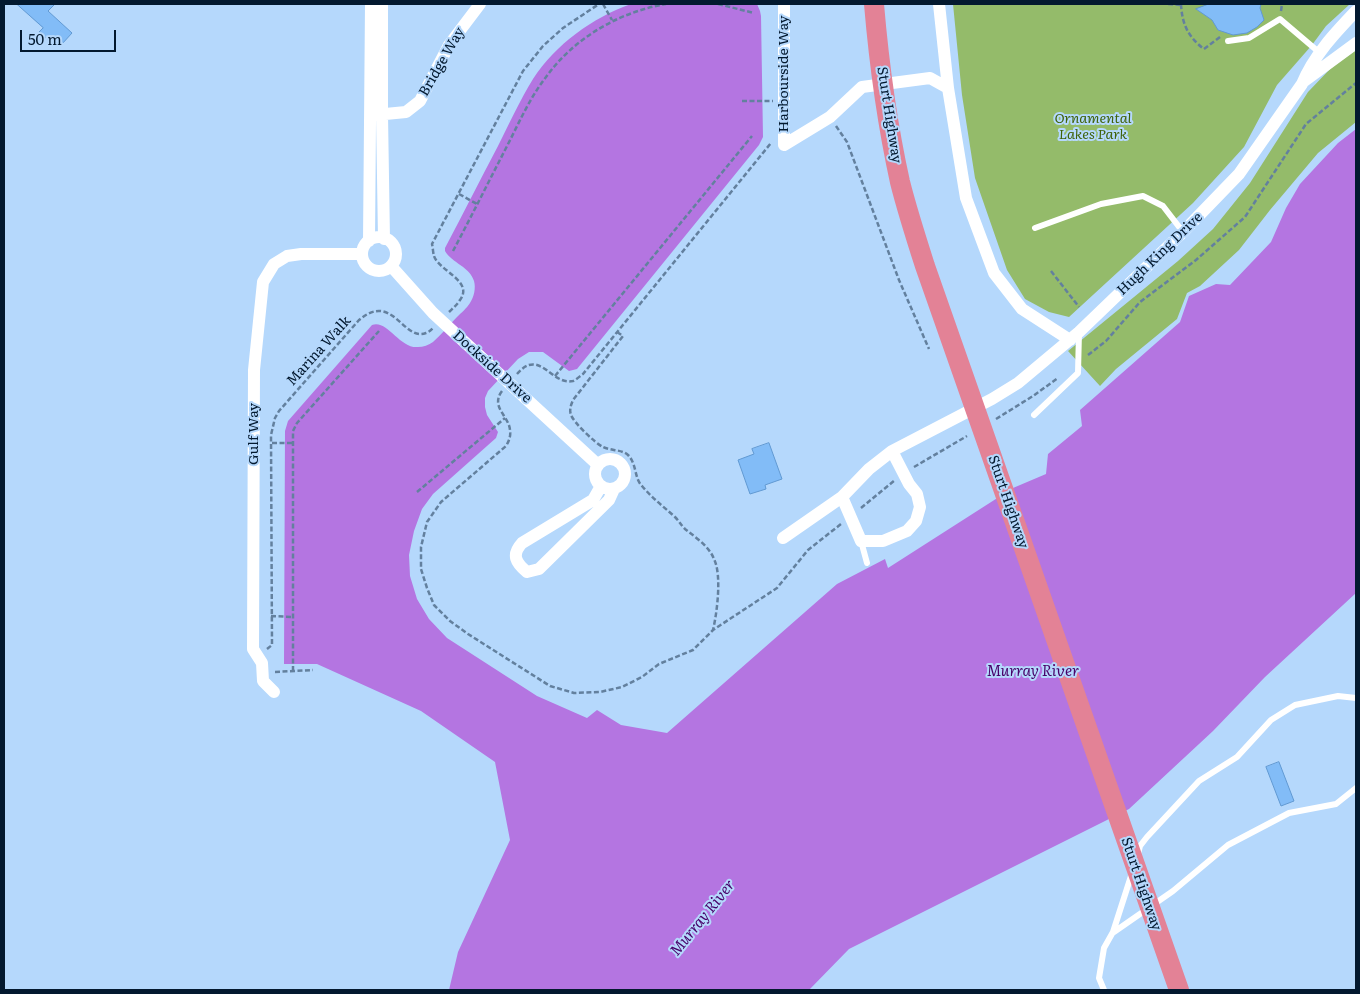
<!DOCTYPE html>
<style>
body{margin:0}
#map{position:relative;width:1360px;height:994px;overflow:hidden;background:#b5d8fc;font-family:Literata,serif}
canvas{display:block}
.frame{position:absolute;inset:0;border:5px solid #03192f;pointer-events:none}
.scale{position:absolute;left:20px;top:30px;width:96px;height:22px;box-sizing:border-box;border:2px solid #03192f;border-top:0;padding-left:6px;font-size:15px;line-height:18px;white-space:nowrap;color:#03192f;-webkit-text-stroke:4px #b5d8fc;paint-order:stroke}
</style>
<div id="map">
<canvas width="1360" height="994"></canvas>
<div class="frame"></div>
<div class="scale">50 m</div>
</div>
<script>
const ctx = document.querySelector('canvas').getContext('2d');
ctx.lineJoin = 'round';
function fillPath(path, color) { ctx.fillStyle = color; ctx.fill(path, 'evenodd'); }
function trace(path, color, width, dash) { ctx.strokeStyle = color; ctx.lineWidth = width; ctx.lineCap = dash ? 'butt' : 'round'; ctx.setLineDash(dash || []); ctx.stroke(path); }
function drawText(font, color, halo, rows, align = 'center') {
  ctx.font = font + ' Literata,serif'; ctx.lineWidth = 4; ctx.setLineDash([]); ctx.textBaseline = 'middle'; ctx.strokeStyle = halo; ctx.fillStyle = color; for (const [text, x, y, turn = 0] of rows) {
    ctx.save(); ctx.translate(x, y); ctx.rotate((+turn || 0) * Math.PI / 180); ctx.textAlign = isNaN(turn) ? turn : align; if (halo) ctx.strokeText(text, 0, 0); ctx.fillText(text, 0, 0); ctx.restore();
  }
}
fillPath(new Path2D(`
 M953 4H1350L1326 26 1312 45 1277 85 1244 147 1193 203 1069 317 1049 312 1025 299 1007 270 975 178 962 95Z
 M1356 50V122L1318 153 1270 210 1239 250 1200 286 1187 293 1177 319 1116 369 1100 386 1068 351 1178 261 1213 229 1250 183 1308 92 1331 68Z`), '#94bb6a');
fillPath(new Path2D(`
 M631 4H757L760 11 761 16 763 137 759 145 577 369 569 371 543 352H529L518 359 488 391 485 398V407L487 415 498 432 496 438 433 494 422 509 414 531 409 555 410 576 417 599 429 619 447 638 537 696 587 718 597 710 621 725 667 733 837 584 885 559 888 568 1013 488 1046 474 1048 454 1082 426 1080 410 1180 322 1189 296 1216 284 1230 285 1271 242 1286 208 1300 184 1338 143 1356 129V593L1265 677 1213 731 1129 809 849 949 809 990H449L458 952 510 840 495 762 421 711 317 664H284L285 431 288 421 372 325C387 319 400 349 418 347 423 347 429 345 433 342 441 335 449 325 457 317 461 313 467 308 470 303 474 297 476 288 474 281 470 267 452 263 445 251V248C463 214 480 180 498 146 509 124 520 100 533 79 556 44 592 18 631 4Z`), '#b475e1');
const building = new Path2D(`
 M17 4H55L48 11 72 33 62 44 59 41 57 43 50 37 48 40 39 32 43 28Z
 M1209 4H1261L1260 8 1264 20 1257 27 1247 33 1233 35 1218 30 1212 20 1196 9Z
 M769 443 782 479 765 485 766 489 750 494 738 460 754 454 752 449Z
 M1279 762 1294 801 1281 806 1266 767Z`);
fillPath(building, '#82bcf7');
trace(building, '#6199d2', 1);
trace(new Path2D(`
 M603 4 612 20
 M718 4 754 13
 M1168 4 1181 5
 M1181 4C1182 24 1188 37 1204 49L1220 37
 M1281 11 1282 4
 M742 101H773
 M836 126 847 142 899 280 929 349
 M459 194 477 204
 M453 251C471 217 488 183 505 150 518 125 529 99 546 77 574 38 619 12 666 4
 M1051 271 1079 307
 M449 312C453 308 457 305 460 300 474 281 439 271 434 256 433 253 433 248 432 244L523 71 543 46 563 28 599 4
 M617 332 623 336 573 400C571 405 569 410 571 415 574 423 595 443 603 447 611 451 621 449 628 455 637 464 634 478 642 486 652 498 664 507 675 517 679 521 681 525 685 529 695 537 709 546 714 559 722 575 717 613 713 630
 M1088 355 1106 341 1140 302 1196 260 1245 217 1306 124 1356 83
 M517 374C540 347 551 386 573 381 576 380 580 376 583 374L771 143
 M555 376 752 136
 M502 391C490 407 509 416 510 430 511 436 509 441 506 446L441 502 427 522 421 547V569L427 588 434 605 450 621 468 634 550 686 574 693 600 692 622 687 642 677 659 664 693 650 713 630 777 588 808 550 841 524
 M996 419 1033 396 1058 378
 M272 443H293
 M914 467 967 436
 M417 492 505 418
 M861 508 895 480
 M271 616 293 617
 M267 649 272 645 271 435 275 418 279 411 359 320C393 291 403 342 426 333 429 332 431 330 433 328
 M293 671V431L297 423 379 331
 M275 672 313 670`), '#63809e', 2.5, [5, 2.5]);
trace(new Path2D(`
 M1228 41 1249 38 1280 19 1320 53
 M1035 228 1101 204 1143 196 1163 206 1183 232
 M1034 415 1078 373 1079 332
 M861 541 867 563
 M1138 854 1140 846 1147 837 1199 781 1237 757 1271 720 1295 705 1338 696 1356 698
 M1114 932 1173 891 1228 845 1289 813 1336 804 1356 788
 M1104 990 1099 978 1104 948 1113 932 1132 873`), '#fff', 6);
trace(new Path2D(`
 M382 4V115L384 239
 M939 4 948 88 966 198 994 273 1022 309 1070 340
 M1303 82 1356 43
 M375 115 406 112 420 101 449 45 480 4
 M784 145 830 117 862 87 930 78 948 88
 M784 145V4
 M362 254a17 17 0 1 1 34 0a17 17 0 1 1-34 0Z
 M369 241 371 4
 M391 266 433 313 597 464
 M892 451 909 484 917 494 920 507 916 521 907 531 883 541H861L842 497 869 469 892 451 992 399 1018 383 1079 332 1183 232 1239 174 1302 84C1314 55 1335 33 1356 11
 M595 474a15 15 0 1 1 30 0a15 15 0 1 1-30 0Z
 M601 486 593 500 522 543C511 555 516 563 527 572L539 569 609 500 614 489
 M783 538 842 497
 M274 692 263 681 262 663 253 649 254 370 263 282 274 264 287 256 301 254H362`), '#fff', 12);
trace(new Path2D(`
 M874 4C879 63 887 123 900 182 907 210 916 238 925 266L1179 990`), '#e38296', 20);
drawText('14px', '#03192f', '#b5d8fc', [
 ["Bridge Way",442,62,-60],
 ["Harbourside Way",784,74,-90],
 ["Sturt Highway",889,115,81],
 ["Hugh King Drive",1160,254,-44],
 ["Marina Walk",319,351,-48],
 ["Dockside Drive",492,367,42],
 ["Gulf Way",254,434,-90],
 ["Sturt Highway",1008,502,71],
 ["Sturt Highway",1141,884,71]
]);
drawText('italic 14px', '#3f6208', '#b5d8fc', [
 ["Ornamental",1093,119],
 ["Lakes Park",1093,135]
]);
drawText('italic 15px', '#470068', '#b5d8fc', [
 ["Murray River",1033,672],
 ["Murray River",703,918,-51]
]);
</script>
